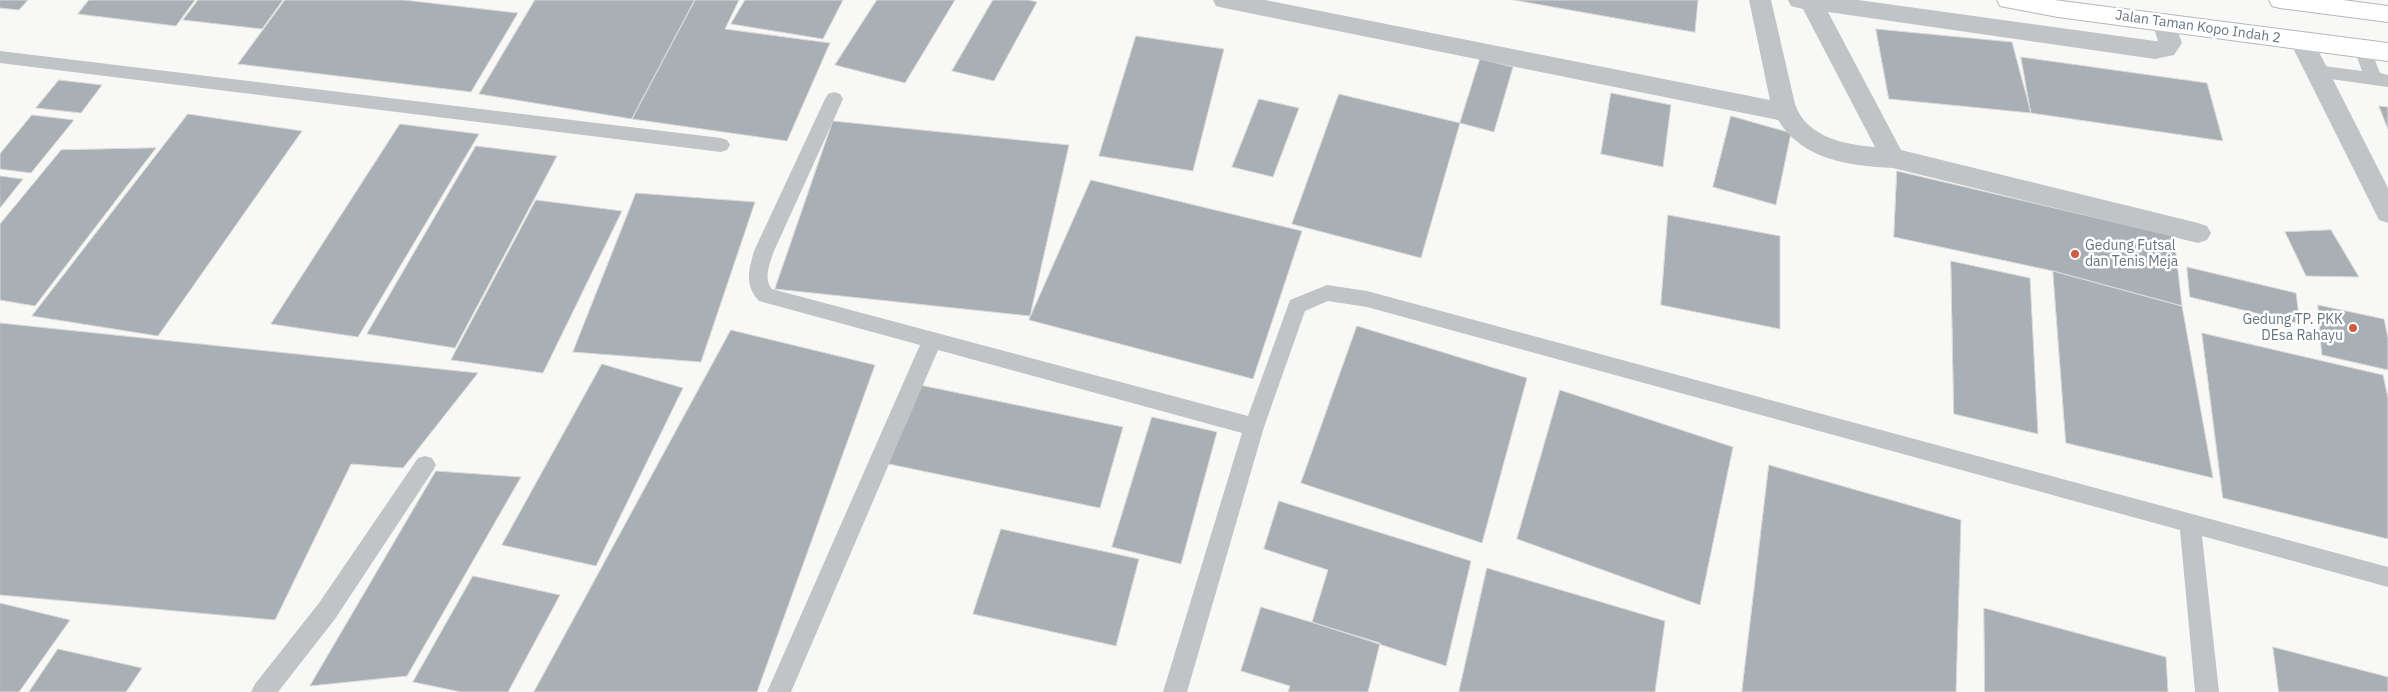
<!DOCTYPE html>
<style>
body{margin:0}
canvas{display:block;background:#f8f8f6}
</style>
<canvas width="2388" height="692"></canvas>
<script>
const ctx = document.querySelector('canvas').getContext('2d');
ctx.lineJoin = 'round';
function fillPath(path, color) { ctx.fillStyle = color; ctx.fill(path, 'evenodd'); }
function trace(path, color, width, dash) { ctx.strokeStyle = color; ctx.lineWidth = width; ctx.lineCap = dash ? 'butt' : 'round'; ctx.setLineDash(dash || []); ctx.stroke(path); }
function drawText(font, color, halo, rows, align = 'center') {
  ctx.font = font + ' "IBM Plex Sans",sans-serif'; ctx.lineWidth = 5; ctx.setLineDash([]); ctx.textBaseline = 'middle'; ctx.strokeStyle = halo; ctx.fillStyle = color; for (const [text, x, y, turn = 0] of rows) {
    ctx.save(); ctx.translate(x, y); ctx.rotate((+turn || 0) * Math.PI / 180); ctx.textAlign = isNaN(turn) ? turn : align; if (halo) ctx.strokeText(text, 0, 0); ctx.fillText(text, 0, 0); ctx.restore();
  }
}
const building = new Path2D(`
 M0 0H28L19 10 0 8Z
 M89 0H195L176 26 78 14Z
 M198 0H283L262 29 183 20Z
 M285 0H404L518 13 471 92 238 64Z
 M535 0H695L632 119 479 94Z
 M695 0H739L725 29 830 43 787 141 632 119Z
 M745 0H843L823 39 731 24Z
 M877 0H955L905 83 835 65Z
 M993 0H1028L1037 2 994 81 952 71Z
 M1514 0H1698L1695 32Z
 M1876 29 2012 42 2031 113 1889 99Z
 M1136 36 1224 49 1193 171 1099 156Z
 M2021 57 2207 83 2223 141 2031 113Z
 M1480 59 1513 67 1494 132 1460 123Z
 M59 80 102 85 81 113 36 108Z
 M1611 93 1671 105 1663 167 1601 154Z
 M1339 94 1460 123 1421 258 1292 224Z
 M1259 99 1299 108 1273 177 1232 167Z
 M2379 106 2388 107V129Z
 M188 114 302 131 158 336 32 316Z
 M32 115 74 120 31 173 0 169V154Z
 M1731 116 1791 133 1776 205 1713 187Z
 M833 121 1069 145 1030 316 775 289Z
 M400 124 479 134 358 337 271 324Z
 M476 146 557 156 455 348 367 334Z
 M156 148 35 306 0 300V224L61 150Z
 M1897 171 2174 236 2182 306 2053 271 1894 237Z
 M0 176 23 179 0 208Z
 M1091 180 1302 231 1253 379 1029 320Z
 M636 193 755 202 701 362 573 352Z
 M536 200 622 211 543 373 451 360Z
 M1668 215 1780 236V329L1661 305Z
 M2331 230 2359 277 2306 276 2285 232Z
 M1951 261 2030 278 2038 434 1954 414Z
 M2187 267 2296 293 2300 324 2190 297Z
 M2053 271 2182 306 2213 478 2066 443Z
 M2318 305 2384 319 2388 338V370L2322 355Z
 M0 323 478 373 403 468 351 464 275 620 0 595Z
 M1357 326 1527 378 1482 543 1301 483Z
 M731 330 875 365 757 692H534Z
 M2202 333 2383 375 2388 398V539L2223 498Z
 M602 364 683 388 596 566 502 545Z
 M915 384 1123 427 1100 508 884 463Z
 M1560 390 1733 447 1700 605 1517 539Z
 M1152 417 1217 432 1181 564 1112 547Z
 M1769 465 1961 520 1956 692H1742Z
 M436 471 521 477 407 676 310 686Z
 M1279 501 1471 561 1446 666 1312 622 1328 570 1264 549Z
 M1001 529 1139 559 1116 646 973 614Z
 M1487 568 1665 621 1655 692H1459Z
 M473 576 560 595 508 692H461L413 682Z
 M0 603 70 620 19 692H0Z
 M1261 607 1380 643 1368 692H1288L1290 686 1241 671Z
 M1984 608 2166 657 2168 692H1985Z
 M2273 647 2388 677V692H2279Z
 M58 649 142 668 126 692H29Z`);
fillPath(building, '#a8afb5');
trace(building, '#dadad9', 1);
const secondary = new Path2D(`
 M1997 0H2054L2388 43V61L2058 17 2000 6Z
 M2269 0H2343L2388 6V22L2280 8 2272 6Z`);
trace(secondary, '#b3b8bc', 2);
fillPath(new Path2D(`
 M2363 43 2369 45 2380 73 2388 75V87L2316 77 2310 76 2307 71 2310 66 2316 65 2362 71 2354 49 2357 45Z
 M0 51 721 138 727 140 730 145 727 150 721 152 0 63Z
 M834 92 840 94 843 99 774 251C770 262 763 279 772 289L1248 416 1290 300 1327 285 1367 291 2388 567V587L2202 536 2219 692H2195L2180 530 1367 307 1328 301 1305 311 1264 427 1187 692H1163L1242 433 938 350 791 692H767L920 345 759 301C744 285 749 269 754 251L825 99 828 94Z
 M425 456 432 458 436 465 432 472 335 619 278 692H251L255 684 319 603 418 458Z`), '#c0c4c7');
fillPath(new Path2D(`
 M1213 0H1265L1770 100 1749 0H1771L1795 104C1806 137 1845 145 1875 147L1803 9 1791 6 1788 0H1858L2155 41H2158L2152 22 2156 16 2164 14 2172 16 2182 43 2174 55 2155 59 1828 12 1901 150 2198 223 2207 226 2211 233 2207 240 2198 243 1893 168C1850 166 1802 160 1778 120L1224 8 1216 6Z
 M2302 33 2310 36 2314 42 2388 188V223L2379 220 2290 42 2294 36Z`), '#c0c4c7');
fillPath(secondary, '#fff');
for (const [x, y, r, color] of [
 [2075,254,5,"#cf5d40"],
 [2353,328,5,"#cf5d40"]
]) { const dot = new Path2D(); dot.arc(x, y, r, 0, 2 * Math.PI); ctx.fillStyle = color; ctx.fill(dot); trace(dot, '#fff', 2); }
drawText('14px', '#66747e', '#fff', [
 ["Jalan Taman Kopo Indah 2",2198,27,8]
]);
drawText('14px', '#66747e', '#fff', [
 ["Gedung Futsal",2085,246],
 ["dan Tenis Meja",2085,262],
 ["Gedung TP. PKK",2343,320,"right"],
 ["DEsa Rahayu",2343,336,"right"]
], 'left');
</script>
